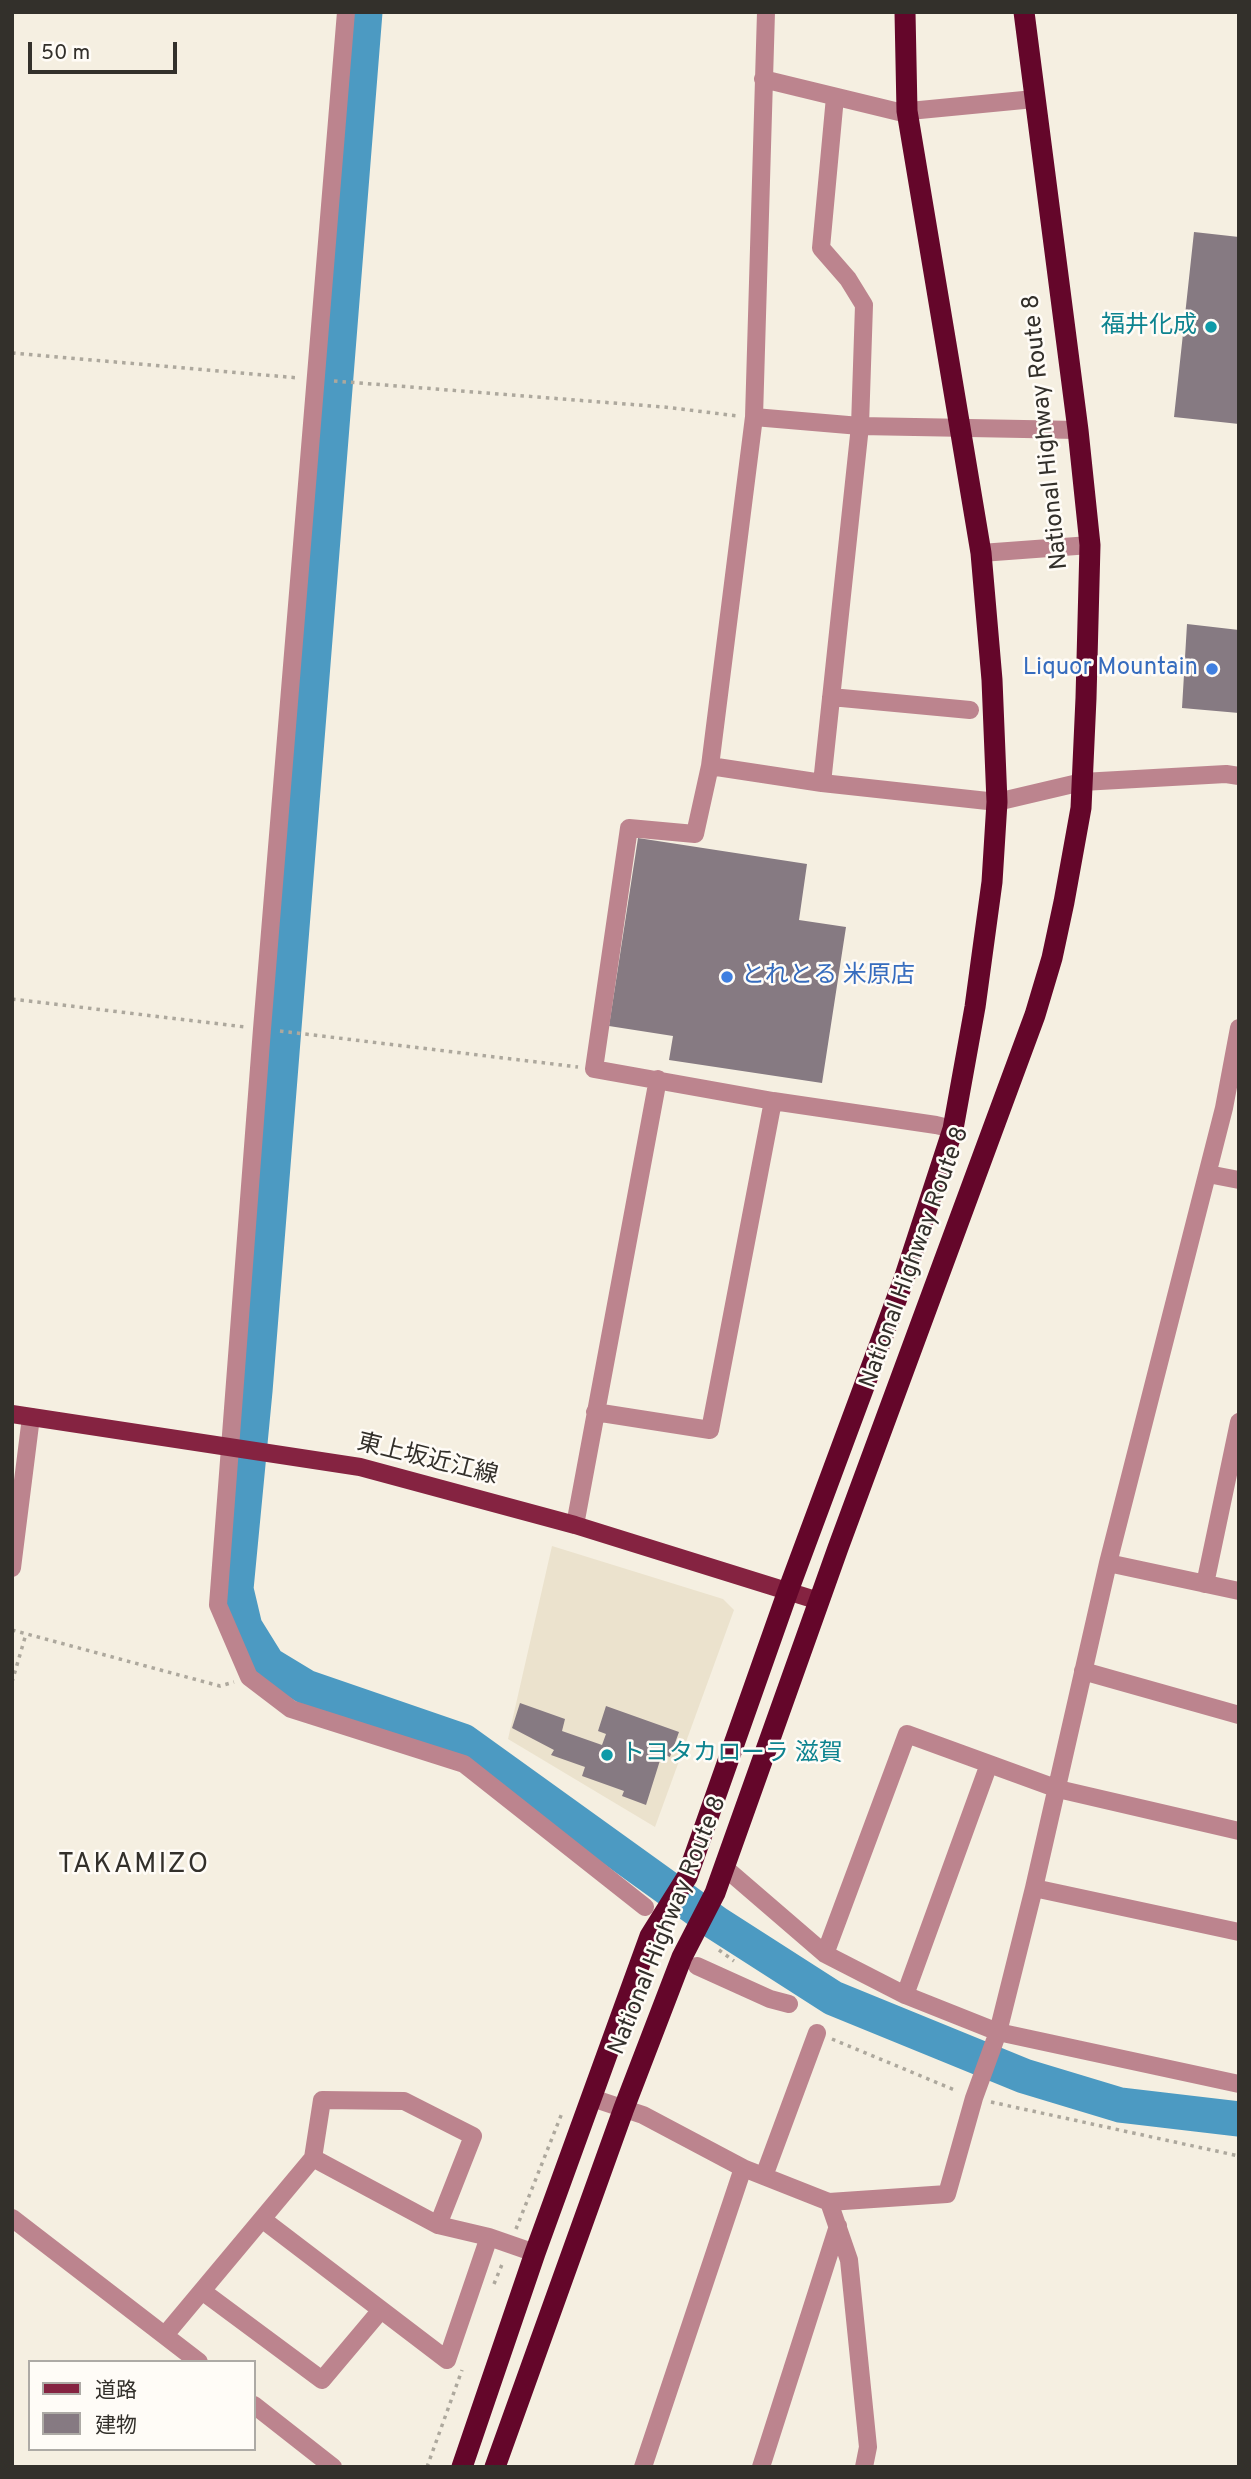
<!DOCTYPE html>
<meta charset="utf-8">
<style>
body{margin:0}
#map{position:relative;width:1251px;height:2479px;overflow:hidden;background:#f5efe1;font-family:Overpass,"Noto Sans JP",sans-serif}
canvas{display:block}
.frame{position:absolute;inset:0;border:14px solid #33302b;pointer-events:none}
.legend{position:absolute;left:28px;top:2360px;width:228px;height:91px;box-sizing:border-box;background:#fffcf7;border:2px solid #adaaa5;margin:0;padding:9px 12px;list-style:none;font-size:21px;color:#33302b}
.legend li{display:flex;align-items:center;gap:14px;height:35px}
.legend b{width:35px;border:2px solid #adaaa5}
.scale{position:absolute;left:28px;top:42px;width:149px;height:32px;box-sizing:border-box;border:4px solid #33302b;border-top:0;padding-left:9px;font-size:21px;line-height:24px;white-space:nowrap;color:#33302b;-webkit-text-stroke:5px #fffcf7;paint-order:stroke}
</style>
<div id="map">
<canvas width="1251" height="2479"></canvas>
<div class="frame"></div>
<ul class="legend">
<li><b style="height:9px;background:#852341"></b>道路</li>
<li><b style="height:19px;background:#867a82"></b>建物</li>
</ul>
<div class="scale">50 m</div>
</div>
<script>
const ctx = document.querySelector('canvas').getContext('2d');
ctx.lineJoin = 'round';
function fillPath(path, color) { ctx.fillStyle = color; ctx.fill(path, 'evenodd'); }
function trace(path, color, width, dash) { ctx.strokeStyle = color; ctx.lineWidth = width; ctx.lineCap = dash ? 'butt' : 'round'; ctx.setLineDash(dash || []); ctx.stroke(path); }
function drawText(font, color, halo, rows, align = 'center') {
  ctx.font = font + ' Overpass,"Noto Sans JP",sans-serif'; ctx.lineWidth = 5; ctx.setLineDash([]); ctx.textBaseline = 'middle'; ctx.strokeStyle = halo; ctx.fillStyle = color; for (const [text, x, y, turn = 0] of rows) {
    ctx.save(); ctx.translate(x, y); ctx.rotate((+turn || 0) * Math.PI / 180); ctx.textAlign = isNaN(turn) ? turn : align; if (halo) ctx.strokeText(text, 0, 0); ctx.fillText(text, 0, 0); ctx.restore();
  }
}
fillPath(new Path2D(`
 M552 1546 723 1599 734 1610 655 1827 508 1739Z`), '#ebe2cd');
trace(new Path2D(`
 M365 12 255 1391 236 1589 245 1627 268 1664 306 1687 463 1741 716 1923 833 1998 1024 2076 1120 2105 1239 2119`), '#4c9ac2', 35);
fillPath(new Path2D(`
 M1194 232 1239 237V424L1174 417Z
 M1187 624 1239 630V713L1182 708Z
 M638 838 807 864 799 920 846 927 822 1083 669 1060 673 1036 609 1026Z
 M520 1703 565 1719 562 1731 602 1745 606 1734 598 1731 606 1706 679 1732 670 1757 662 1754 646 1805 622 1796 624 1791 582 1776 585 1767 551 1755 554 1750 512 1728Z`), '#867a82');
trace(new Path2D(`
 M12 353 299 378
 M334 381 664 407 738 416
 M12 999 245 1027
 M280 1031 578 1067
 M12 1630 220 1686 234 1682
 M12 1682 26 1634
 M719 1950 734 1961
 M832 2039 957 2091
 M991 2102 1239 2156
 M516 2229 562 2113
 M494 2284 503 2262
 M427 2467 462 2370`), '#ada89d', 3.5, [3.5, 5]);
trace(new Path2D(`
 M346 12 262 1029 218 1605 249 1677 291 1709 464 1764 645 1907
 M766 12 754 417 710 766 695 834 629 828 594 1069 773 1101 936 1125 953 1129
 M763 79 899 112 1034 99
 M754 417 860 426 1078 430
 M981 553 1090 545
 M831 697 970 710
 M710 766 822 783 997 802 1082 782 1226 774 1239 776
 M822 783 860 426 864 305 848 279 821 248 835 97
 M1208 1174 1239 1180
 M595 1412 710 1430 773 1101
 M575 1525 658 1079
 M1108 1563 1239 1591
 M12 1568 31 1417
 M1205 1584 1239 1422
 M1083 1671 1239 1715
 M724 1867 825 1954 905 1995 998 2032 1239 2084
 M1034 1888 1239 1932
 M825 1954 907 1734 1058 1789 1239 1831
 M697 1966 770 1999 789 2004
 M905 1995 989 1764
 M592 2098 643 2115 743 2168
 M313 2158 438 2225 489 2237 535 2253
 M764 2176 817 2033
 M12 2218 199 2362
 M262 2219 447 2360 489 2237
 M202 2291 322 2380 381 2310
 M165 2335 313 2158 322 2100 404 2101 473 2136 438 2225
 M254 2405 333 2467
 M643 2467 743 2168 829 2202
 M761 2467 838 2226
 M864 2467 868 2447 849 2260 829 2202 947 2194 974 2098 998 2032 1034 1888 1108 1563 1224 1108 1239 1028`), '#bc848e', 18);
trace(new Path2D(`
 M12 1414 360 1467 575 1525 819 1601`), '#852341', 18);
trace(new Path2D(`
 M462 2467 535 2253 650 1936 687 1877 788 1591 904 1279 953 1129 975 1007 992 882 997 802 992 680 981 553 907 111 905 12
 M495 2467 624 2108 682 1957 715 1893 838 1548 1035 1015 1052 958 1064 902 1081 808 1086 698 1090 545 1078 430 1024 12`), '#64062a', 21);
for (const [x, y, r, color] of [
 [1211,327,7,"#0f9aa8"],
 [1212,669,7,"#3f7fe0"],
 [727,977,7,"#3f7fe0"],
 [607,1755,7,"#0f9aa8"]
]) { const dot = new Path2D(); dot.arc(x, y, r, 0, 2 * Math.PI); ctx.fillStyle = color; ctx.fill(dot); trace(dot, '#fffcf7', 2.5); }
drawText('24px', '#0d838f', '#fffcf7', [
 ["福井化成",1197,327],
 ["トヨタカローラ 滋賀",621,1755,"left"]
], 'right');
drawText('24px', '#33302b', '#fffcf7', [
 ["National Highway Route 8",1047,432,-96],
 ["National Highway Route 8",916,1258,-70],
 ["東上坂近江線",427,1461,14],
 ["National Highway Route 8",669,1926,-68]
]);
drawText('24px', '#366cbe', '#fffcf7', [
 ["Liquor Mountain",1198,669],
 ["とれとる 米原店",741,977,"left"]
], 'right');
ctx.letterSpacing = '2px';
drawText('28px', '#33302b', '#fffcf7', [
 ["TAKAMIZO",134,1866]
]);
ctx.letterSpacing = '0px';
</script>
